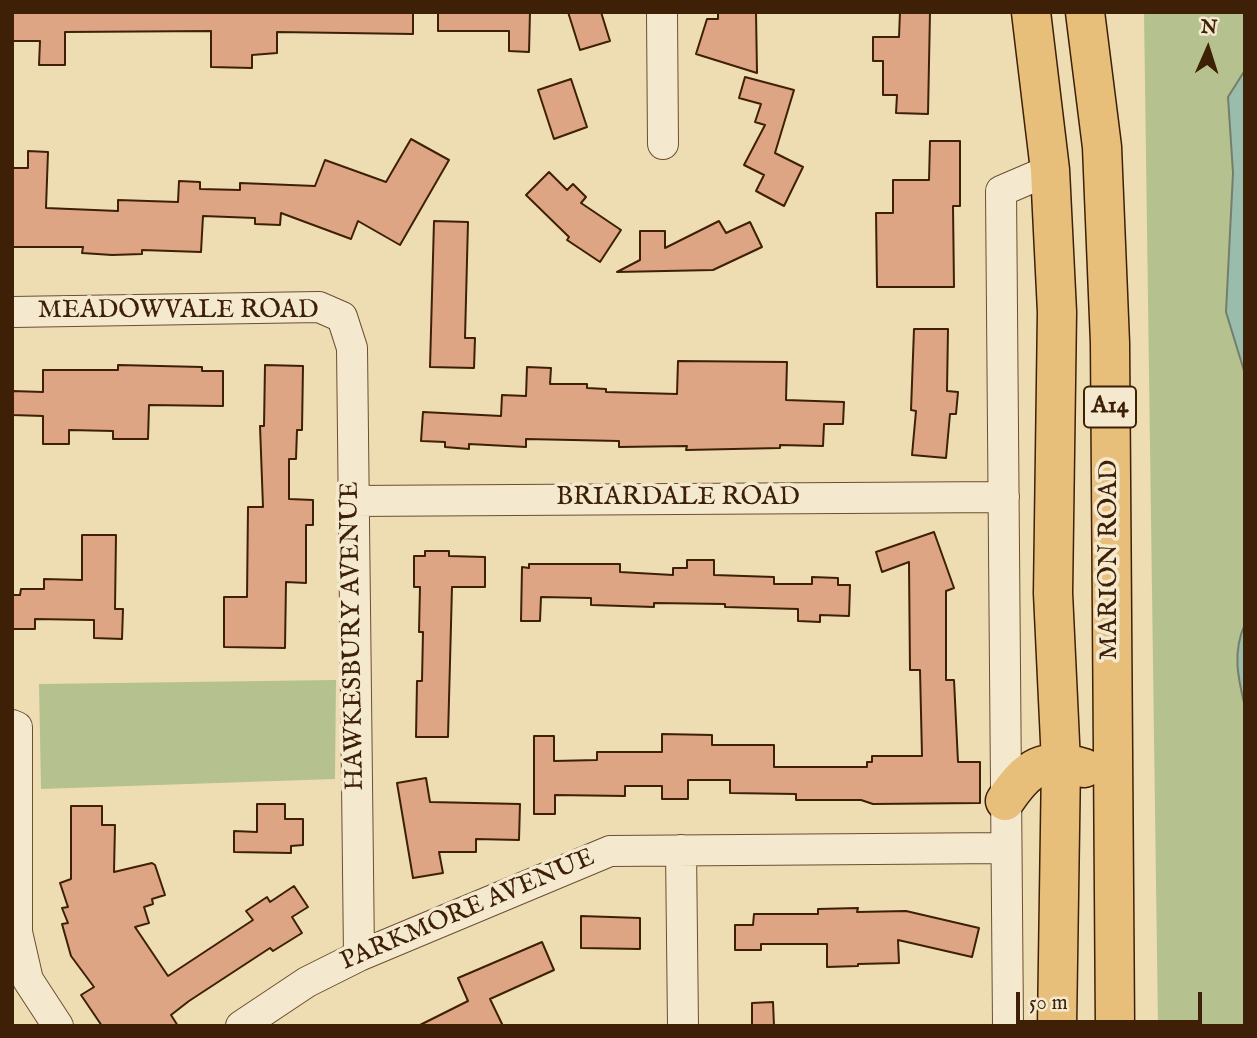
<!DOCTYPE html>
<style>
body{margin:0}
#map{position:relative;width:1257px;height:1038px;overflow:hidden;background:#eeddb3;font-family:"IM FELL English",serif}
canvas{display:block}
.frame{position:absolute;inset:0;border:14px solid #3e2006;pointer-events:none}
.north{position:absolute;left:1173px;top:14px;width:70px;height:70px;-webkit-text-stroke:5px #f4e9ce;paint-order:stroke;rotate:3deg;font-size:19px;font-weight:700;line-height:28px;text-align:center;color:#3e2006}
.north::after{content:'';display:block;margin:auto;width:24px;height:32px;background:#3e2006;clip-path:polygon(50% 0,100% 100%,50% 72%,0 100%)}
.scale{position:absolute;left:1016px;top:992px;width:186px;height:32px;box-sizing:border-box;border:4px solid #3e2006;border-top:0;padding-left:9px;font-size:21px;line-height:24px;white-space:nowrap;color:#3e2006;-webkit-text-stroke:5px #f4e9ce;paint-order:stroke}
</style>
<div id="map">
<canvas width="1257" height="1038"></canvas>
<div class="frame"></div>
<div class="north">N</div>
<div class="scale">50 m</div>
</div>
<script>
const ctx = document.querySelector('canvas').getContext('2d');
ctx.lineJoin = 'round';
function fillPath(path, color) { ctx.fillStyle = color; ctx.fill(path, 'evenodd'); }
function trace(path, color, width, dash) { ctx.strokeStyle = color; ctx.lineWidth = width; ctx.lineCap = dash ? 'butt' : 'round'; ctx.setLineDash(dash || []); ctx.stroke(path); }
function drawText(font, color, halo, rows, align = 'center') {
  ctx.font = font + ' "IM FELL English",serif'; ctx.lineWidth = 7; ctx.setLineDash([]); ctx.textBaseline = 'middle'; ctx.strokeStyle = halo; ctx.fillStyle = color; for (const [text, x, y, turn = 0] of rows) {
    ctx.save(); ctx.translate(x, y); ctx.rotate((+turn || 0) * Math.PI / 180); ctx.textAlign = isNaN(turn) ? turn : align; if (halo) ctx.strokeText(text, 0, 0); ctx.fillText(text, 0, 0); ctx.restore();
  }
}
fillPath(new Path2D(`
 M1144 12H1245V1026H1158Z
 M336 680 335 779 41 789 39 684Z`), '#b5c28f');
const water = new Path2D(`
 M1245 70V374L1226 312 1233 173 1228 97Z
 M1245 624V707C1238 678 1232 652 1245 624Z`);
fillPath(water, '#99bcac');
trace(water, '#757e6a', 2);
const building = new Path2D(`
 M12 12H413V34L277 32V53L252 55V68L211 67V31L65 32V65H39L40 41H12Z
 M438 12H530L529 52 509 51V31H438Z
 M568 12H601L610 41 580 50Z
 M718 12H756L757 73 696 54 707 19H718Z
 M900 12H930L928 114 896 113 897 95H883V61H873V37H899Z
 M745 77 794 90 775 153 803 167 784 206 756 191 764 175 744 165 765 125 755 122 761 104 739 98Z
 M571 79 587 127 554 139 538 90Z
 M411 139 449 160 400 245 358 221 351 239 281 213 280 225 255 224V218L203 216 201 252 142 250V254L112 255 82 253 83 247H12V168H28V151L48 152 46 208 118 211V200L178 202 179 181 200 182V189L240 190V183L315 186 325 160 386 182Z
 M930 141H960V206H953L954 287H877L876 213H893V180H929Z
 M549 172 567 190 573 184 586 197 581 203 621 230 600 262 567 240 569 237 526 195Z
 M434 221 468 222 465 338H475L474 368 430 367Z
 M719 221 726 233 750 222 762 247 713 270 617 272 640 260V231H665V248Z
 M914 329H948L947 391 958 392 956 414H950L946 458 912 455 916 411 911 410Z
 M678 361 787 362 786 400 844 402 843 424H824L823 446 780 445V448L686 450 687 446 619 447V441L526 439V447L469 444V449L445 447V442L421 441 423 412 501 416 502 395 526 396 527 367 551 368 550 384H587V388L606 389V392L677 394Z
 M118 365 202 367V371H223V406L149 405 148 439H113V431L69 430V444H43V416L12 415V391L43 392V370H118Z
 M265 365 303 366 302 430H297L296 459H289V499L313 500V525H306V583L286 582 285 648 224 647V597H247L248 507H263L260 426H264Z
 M934 532 954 588 946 591V680H954L958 762H980V803L873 804 861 800H796V794L730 793V780H688V799H662V786H625V796L555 795V814H534V736H554V761L597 760V752H662V734L712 735V745H774V767H867V762H872V756H922L920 670H910L909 562 882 572 876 552Z
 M82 535H116L115 609H123L122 639 94 638V620L35 619V629H12V595H20L21 589H44V579L82 580Z
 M425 551H449V556L485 557V587H452L448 737H416L417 681H422L423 632H419L420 587H414V556H425Z
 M687 560H714V575L774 577V584H812V577L838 578V585H850L849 616 820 615V622L798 621V609L725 607V604L654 603V607L591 605V598L541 597 540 621H521L522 567 529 568V564H620V572L673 575V568H687Z
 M426 778 430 802 520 804 519 840 476 839V852H439L443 873 413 878 397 783Z
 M257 804H285V819H303V845L291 846V853L234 852V831L257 832Z
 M71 806H102V825H115L114 872 152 863 155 865 165 895 152 899 153 904 144 907 149 923 135 927 168 976 253 920 246 911 267 897 270 902 294 886 308 907 292 917 302 933 273 951 270 948 189 1001 171 1015 178 1026H102L81 995 94 987 71 956 62 924 68 923 62 908 68 907 60 883 71 879Z
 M858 908 857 912 906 911 979 928 972 957 898 940 899 963 858 964V966L827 967V944H761V950H735V925H753L754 914H818V909Z
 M581 916 640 918V949L581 948Z
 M542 942 554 970 490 999 503 1026H418L468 1001 458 978Z
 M773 1002 774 1026H752V1003Z`);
fillPath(building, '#dda583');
trace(building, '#3e2006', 2);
const street = new Path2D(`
 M662 12 663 144
 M12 312 319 307 342 317 352 348 359 956
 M352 501 1004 497
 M12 725 17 727V932L28 980 58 1026
 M681 850 683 1026
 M241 1026 307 982 359 956 610 851 1005 848
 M1008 1026 1001 191 1050 170`);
const primary = new Path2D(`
 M1031 12 1050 170 1057 312 1053 593 1061 763 1057 1026
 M1085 12 1102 147 1110 343 1115 1026
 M1005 801C1027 768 1044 755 1084 768`);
trace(street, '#6a4f31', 32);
trace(primary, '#3e2006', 41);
trace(street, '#f4e9ce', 30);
trace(primary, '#e7be7a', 38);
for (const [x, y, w] of [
 [1110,407,52]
]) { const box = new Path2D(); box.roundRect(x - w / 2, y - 20.5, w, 41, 5); ctx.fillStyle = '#f4e9ce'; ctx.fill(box); trace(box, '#3e2006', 2); }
drawText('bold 24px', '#3e2006', null, [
 ["A14",1110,407]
]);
drawText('26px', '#3e2006', '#f4e9ce', [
 ["MEADOWVALE ROAD",178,312],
 ["BRIARDALE ROAD",678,499],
 ["MARION ROAD",1111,560,-90],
 ["HAWKESBURY AVENUE",354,636,-91],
 ["PARKMORE AVENUE",468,911,-23]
]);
</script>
